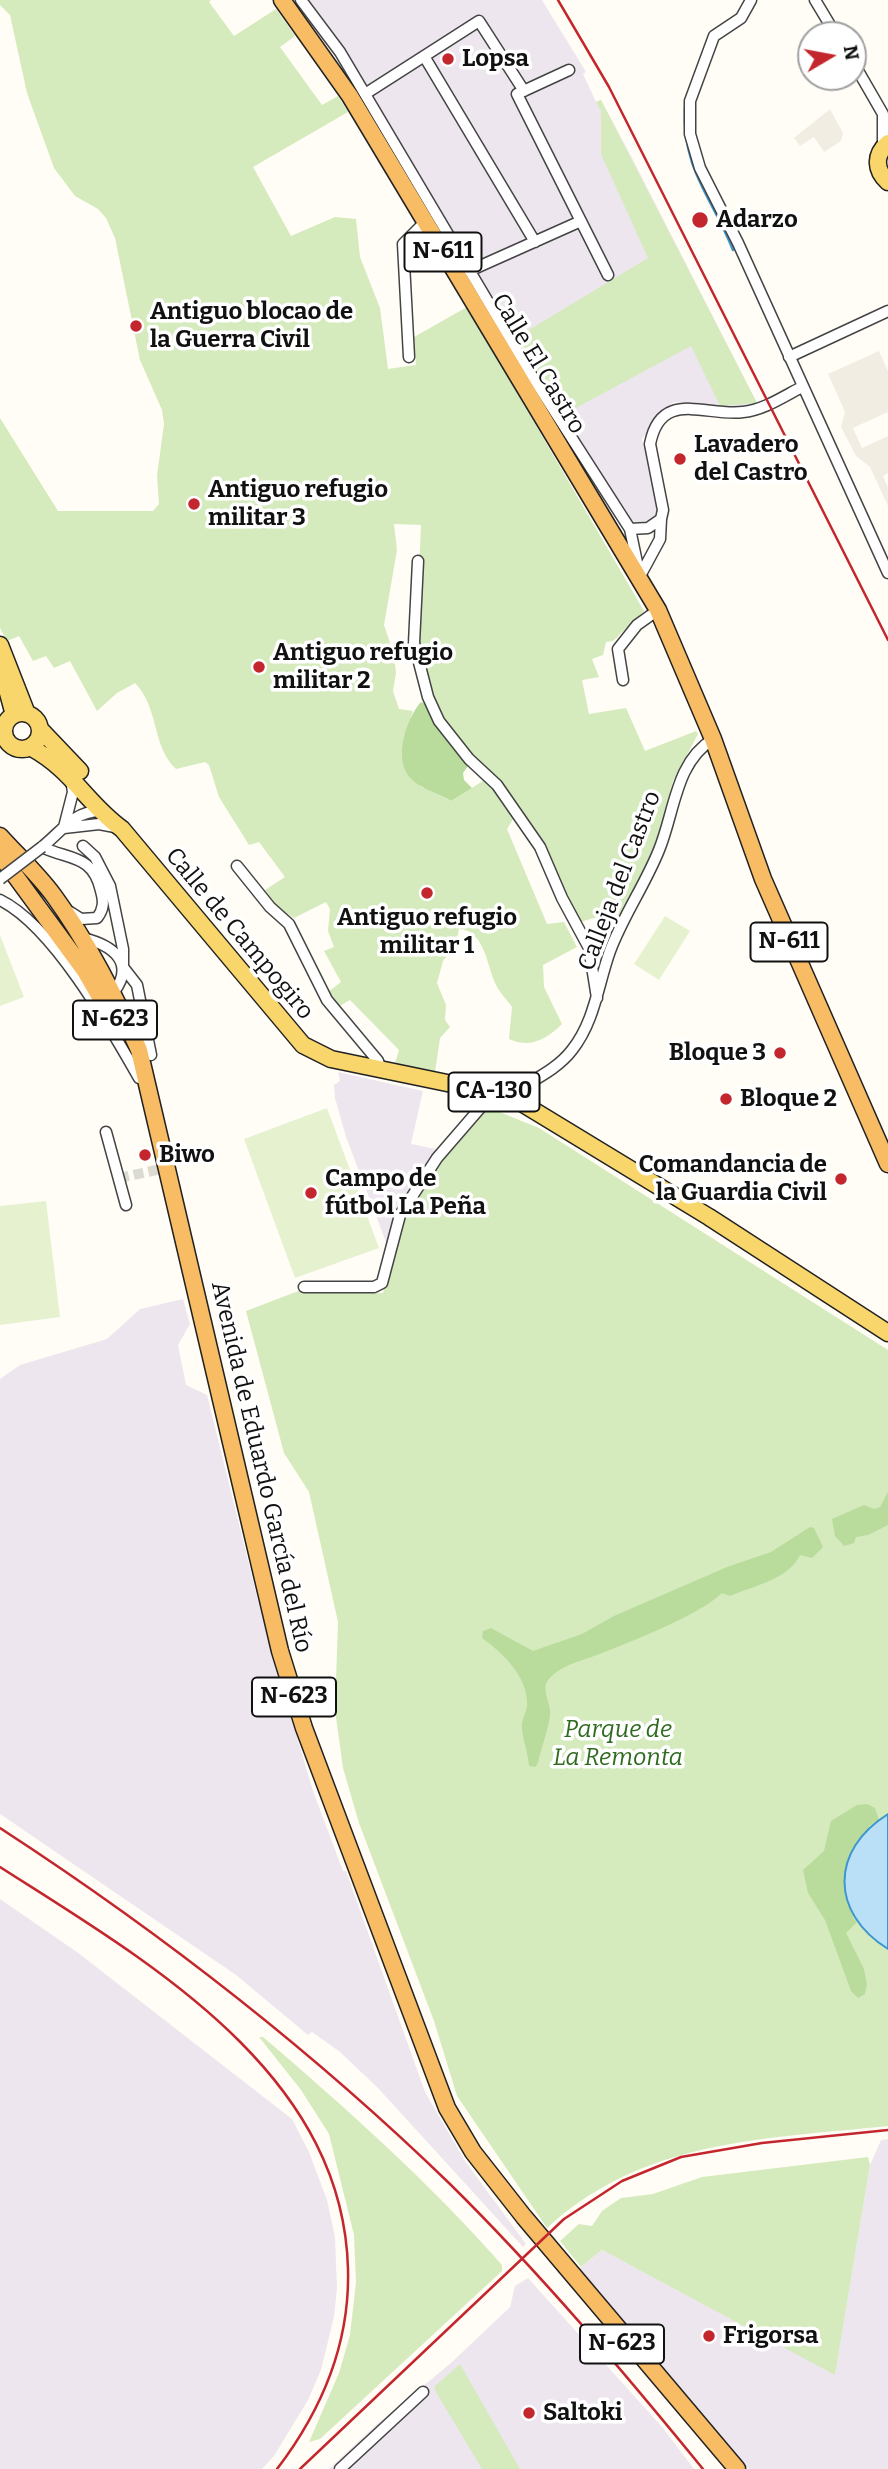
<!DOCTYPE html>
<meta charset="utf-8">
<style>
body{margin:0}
#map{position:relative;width:888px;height:2469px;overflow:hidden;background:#fffdf5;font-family:Bitter,serif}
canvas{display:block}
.north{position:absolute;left:797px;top:21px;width:70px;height:70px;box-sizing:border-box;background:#fff;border:2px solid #a0a0a0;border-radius:50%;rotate:80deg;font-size:19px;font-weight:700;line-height:28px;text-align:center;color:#111}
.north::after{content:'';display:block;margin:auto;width:24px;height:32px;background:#c4262e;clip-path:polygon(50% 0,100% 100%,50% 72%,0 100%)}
</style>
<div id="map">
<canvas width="888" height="2469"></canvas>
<div class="north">N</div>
</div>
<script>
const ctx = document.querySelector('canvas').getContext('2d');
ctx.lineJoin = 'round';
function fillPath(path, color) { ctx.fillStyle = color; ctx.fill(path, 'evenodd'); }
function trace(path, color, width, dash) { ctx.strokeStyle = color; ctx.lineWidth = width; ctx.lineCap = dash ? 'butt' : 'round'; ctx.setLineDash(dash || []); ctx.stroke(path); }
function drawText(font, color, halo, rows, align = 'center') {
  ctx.font = font + ' Bitter,serif'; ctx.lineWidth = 7; ctx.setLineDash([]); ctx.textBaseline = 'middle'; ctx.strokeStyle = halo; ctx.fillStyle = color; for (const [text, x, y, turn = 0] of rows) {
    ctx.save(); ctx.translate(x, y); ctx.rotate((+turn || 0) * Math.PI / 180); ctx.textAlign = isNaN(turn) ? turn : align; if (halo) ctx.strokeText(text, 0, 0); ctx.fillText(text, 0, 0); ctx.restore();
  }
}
fillPath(new Path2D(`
 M306 0H542L586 72 583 74 596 102 601 100 631 156 757 403 737 407 674 402 662 411 642 439 658 505 654 518 641 523 630 521 514 339 365 85Z
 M338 1072 423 1091 411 1144 441 1150 391 1244 386 1242 346 1137 335 1098 334 1085 340 1081Z
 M183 1299 190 1324 178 1345 186 1385 207 1395 266 1633 313 1791 343 1871H346L425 2092 465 2161 526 2244 523 2247 378 2088 340 2052 312 2032 308 2035 236 1975 0 1814V1379L20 1365 107 1339 140 1309Z
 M0 1899 77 1952 292 2119 309 2152 327 2200 335 2237 337 2288 334 2317 321 2370 308 2400 274 2456 262 2469H0Z
 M888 2139V2469H749L715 2428 709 2431 579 2269 602 2250 835 2374 870 2165 881 2140Z
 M528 2278 663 2428 694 2469H329L377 2424 451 2363 510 2307 515 2286Z`), '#eee6ef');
fillPath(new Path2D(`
 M0 0H211L209 2 234 36 276 9 295 36 280 47 322 105 338 96 348 112 253 167 291 236 335 217 356 219 360 257 380 308 388 369 416 365 414 337 467 307 644 611 613 641 606 642 603 655 592 659 599 677 582 680 589 714 626 708 645 751 696 731 698 734 673 781 655 848 630 900 614 922 598 917 580 922 537 832 472 759 433 701 416 636 421 525 394 524 397 550 384 625 394 655 396 673 393 691 399 709 413 711 407 728 420 786 451 801 486 779 502 795 513 819 507 829 547 924 564 922 577 947 543 965 544 987 562 1024C547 1039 530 1049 509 1039L512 1007C507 1000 500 993 496 985 487 967 485 930 459 929L456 944 443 961 437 983 446 1005 445 1020 450 1027 440 1038 435 1072 395 1063 399 1050 350 1000 338 1007 328 992 341 982 324 951 334 947 328 931 330 909 326 902 294 918 276 906 265 890 285 877 259 842 249 845 219 797 209 765 205 762 176 769C152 747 159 707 135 683L117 693 97 711 70 661 54 668 46 656 33 661 19 636 7 641 0 628V418L58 511H153L159 504 157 476 164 424 162 410 140 360 115 238 106 218 98 209 75 196 54 168 27 93 10 15 0 5Z
 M601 100 757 403 720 406 691 346 561 416 514 339 648 258 601 154V111L596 102Z
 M487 1107 539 1128 888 1350V2126C765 2139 644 2139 547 2228L457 2096 434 2021 359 1823 343 1768 335 1710 338 1622 309 1492 284 1453 246 1311 301 1290 383 1293 403 1216 432 1171Z
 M259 2037H263C346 2108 429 2182 502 2265V2271L320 2439 309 2442 339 2373 350 2335 356 2282 354 2235 329 2134 301 2090Z
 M868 2157 870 2165 835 2375 602 2250 581 2267 560 2241 579 2224 592 2226 602 2211 621 2198 653 2194 702 2177Z
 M460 2364 520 2469H482L436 2392 434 2387Z`), '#d5ebbd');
fillPath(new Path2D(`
 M421 702 428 705 434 722 468 766 463 773 464 780 472 788 451 801C438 793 417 788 408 775 394 756 407 717 421 702Z
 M888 1492V1525L868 1535 856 1537 854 1543 844 1546 835 1536 832 1519 864 1505 874 1509 880 1507Z
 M810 1527 814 1528 823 1547 812 1558 800 1555C789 1579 753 1586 730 1596L722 1593C698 1616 630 1642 597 1655 581 1661 561 1665 549 1679 541 1687 549 1701 550 1710 551 1723 541 1748 538 1763L535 1767 529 1766C528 1753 523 1741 522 1728 521 1720 526 1714 527 1706 529 1678 503 1653 482 1638L483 1631 491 1628 533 1651 582 1634 614 1616 727 1567 771 1552Z
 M867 1804 875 1808 879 1820 869 1826 853 1918 857 1922 846 1933 864 1969 867 1984 865 1994 858 1998 851 1991 825 1920 808 1893 803 1870 824 1851 831 1821 857 1805Z`), '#b9dc9c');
fillPath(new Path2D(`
 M665 916 690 931 659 980 634 964Z
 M0 935 24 997 0 1006Z
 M327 1108 379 1248 295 1278 244 1139Z
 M46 1201 60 1317 0 1325V1206Z`), '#e6f2cf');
fillPath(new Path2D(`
 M830 109 843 133 841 141 824 152 814 137 800 146 794 138Z
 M879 351 888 371V412L853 428 862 448 888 436V473L883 476 888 488V506L870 467 856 456 841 427 845 412 828 374Z`), '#f1ede2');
const water = new Path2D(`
 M888 1814V1949C830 1913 830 1850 888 1814Z`);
fillPath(water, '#b9e0f7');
trace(water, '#3f96cf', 2);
trace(new Path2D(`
 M685 107C682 170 711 195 733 250`), '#3f96cf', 2.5);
trace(new Path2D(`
 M119 1178 166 1168`), '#dbdad3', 10, [10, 5]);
const minor = new Path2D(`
 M301 0 340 52 532 376 630 529 639 572
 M751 0 741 18 714 36 690 101V134L700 168 738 243 888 573
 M815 0 836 35
 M424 56 535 242
 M853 62 883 114V147
 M569 70 517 94 608 275
 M365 94 479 21 524 91
 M469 271 581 221
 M409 357 403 244 425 222
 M789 357 888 311
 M630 529 648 528 661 519 663 510 650 444C661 388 706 417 743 412 764 410 784 396 802 387
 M418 561 414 643 428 697 439 721 469 759 497 785 540 847 562 898 589 948 597 998
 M640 576 660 539 661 519
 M623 680 618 649 637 625 658 610
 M64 827 73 792 71 780
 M64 828 99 824 115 827
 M83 846 95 857 110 886 123 949V967L137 985 151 1055
 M237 866 270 907 289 924 327 1000 378 1061 381 1070
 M0 900C53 926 110 1027 139 1078
 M70 912 81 919 97 918C104 909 104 901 101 891 93 854 68 860 42 847 61 832 74 811 100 811
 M83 938C112 945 136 962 114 992H109
 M508 1096C530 1081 556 1071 572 1050 595 1021 598 984 610 951 623 916 645 885 659 850 675 811 675 763 713 739
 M106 1132 126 1205
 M304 1287H374L382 1283 400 1215 437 1158 494 1092
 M340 2469 423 2392`);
const primary = new Path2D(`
 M888 143C874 155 875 170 888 182
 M0 645 27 714
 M2 671 14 715
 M4 731a18 18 0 1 1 36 0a18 18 0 1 1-36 0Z
 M40 729 80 771
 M30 747C74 771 85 802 122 829L303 1045 331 1059 510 1096 709 1217 888 1333`);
const trunk = new Path2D(`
 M282 0 350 96 658 610 713 739 763 879 888 1164
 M0 836C18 856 38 874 54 896 89 944 115 996 139 1050L280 1651 304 1728 447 2108 473 2152 524 2217 737 2469
 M0 855 85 971 119 1030`);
trace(minor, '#444', 13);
trace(primary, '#222', 19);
trace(trunk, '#222', 19);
trace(minor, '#fff', 10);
trace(primary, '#f9d66b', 16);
trace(trunk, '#f7bc64', 16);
trace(new Path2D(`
 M558 0 609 87 888 640
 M0 1828C160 1932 314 2052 451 2185 541 2274 623 2371 703 2469
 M0 1867C147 1961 343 2072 348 2269 350 2344 322 2410 277 2469
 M300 2469 564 2219 622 2181 681 2157 762 2143 888 2130`), '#c4262e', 2.5);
const minorBridge = new Path2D(`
 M0 879 42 847`);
trace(minorBridge, '#444', 13, []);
trace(minorBridge, '#fff', 10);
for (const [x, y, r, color] of [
 [448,59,7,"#c4262e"],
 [700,220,9,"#c4262e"],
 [136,326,7,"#c4262e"],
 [680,459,7,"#c4262e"],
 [194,504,7,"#c4262e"],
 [259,667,7,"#c4262e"],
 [427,893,7,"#c4262e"],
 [780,1053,7,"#c4262e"],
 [726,1099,7,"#c4262e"],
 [145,1155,7,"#c4262e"],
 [841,1179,7,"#c4262e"],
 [311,1193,7,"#c4262e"],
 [709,2336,7,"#c4262e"],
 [529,2413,7,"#c4262e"]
]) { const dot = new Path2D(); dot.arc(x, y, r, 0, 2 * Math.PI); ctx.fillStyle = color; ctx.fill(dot); trace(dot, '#fff', 2.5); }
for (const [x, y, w] of [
 [443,252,77],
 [789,942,77],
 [115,1020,84],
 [494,1092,91],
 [294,1697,84],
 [622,2344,84]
]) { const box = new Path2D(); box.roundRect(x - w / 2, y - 19.5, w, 39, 5); ctx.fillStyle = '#fff'; ctx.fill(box); trace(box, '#111', 2); }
drawText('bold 23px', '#111', null, [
 ["N-611",443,252],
 ["N-611",789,942],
 ["N-623",115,1020],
 ["CA-130",494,1092],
 ["N-623",294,1697],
 ["N-623",622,2344]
]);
drawText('bold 24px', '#111', '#fff', [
 ["Lopsa",462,59],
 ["Adarzo",716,220],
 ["Antiguo blocao de",150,312],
 ["la Guerra Civil",150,340],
 ["Lavadero",694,445],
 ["del Castro",694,473],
 ["Antiguo refugio",208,490],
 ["militar 3",208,518],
 ["Antiguo refugio",273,653],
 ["militar 2",273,681],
 ["Antiguo refugio",427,918,"center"],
 ["militar 1",427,946,"center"],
 ["Bloque 3",766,1053,"right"],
 ["Bloque 2",740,1099],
 ["Biwo",159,1155],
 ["Comandancia de",827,1165,"right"],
 ["la Guardia Civil",827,1193,"right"],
 ["Campo de",325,1179],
 ["fútbol La Peña",325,1207],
 ["Frigorsa",723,2336],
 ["Saltoki",543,2413]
], 'left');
drawText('24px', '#111', '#fff', [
 ["Calle El Castro",538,364,59],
 ["Calleja del Castro",620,881,-69],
 ["Calle de Campogiro",239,934,50],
 ["Avenida de Eduardo García del Río",261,1467,77]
]);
drawText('italic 24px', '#2f6b1f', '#fff', [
 ["Parque de",618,1730],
 ["La Remonta",618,1758]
]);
</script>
